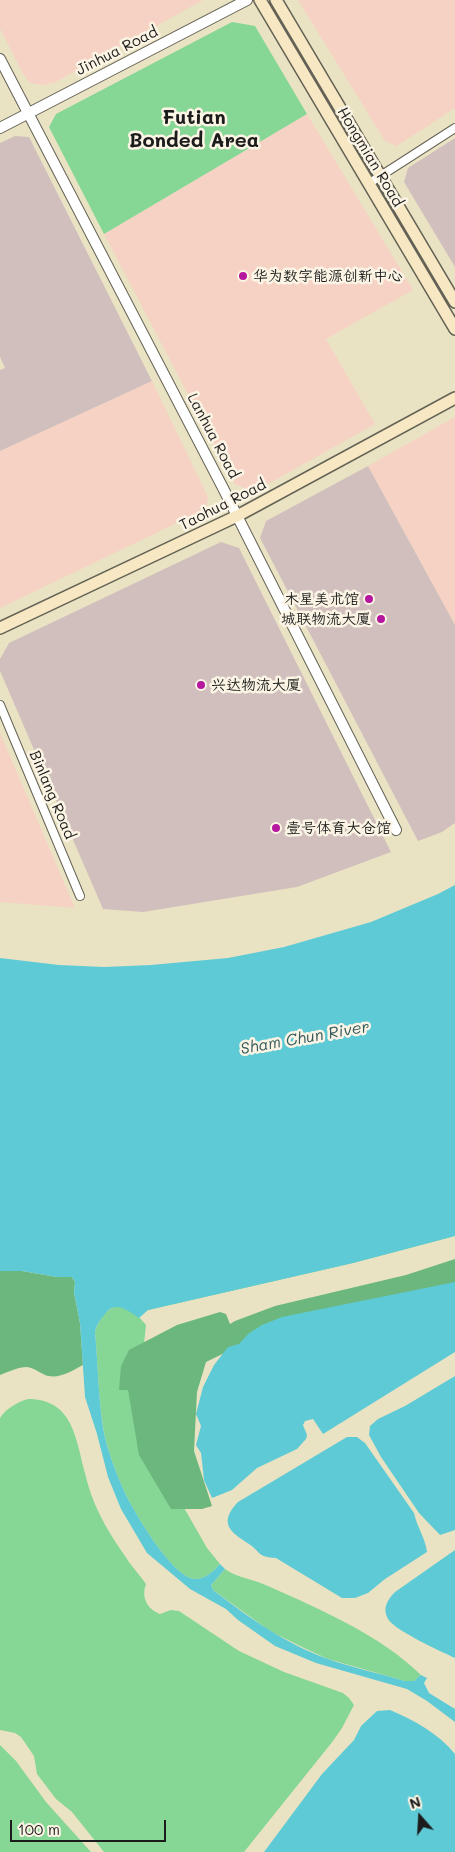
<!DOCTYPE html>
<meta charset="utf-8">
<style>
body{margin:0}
#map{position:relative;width:455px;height:1852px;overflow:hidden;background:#eae3c3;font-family:Mali,sans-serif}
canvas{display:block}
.north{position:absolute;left:395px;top:1792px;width:50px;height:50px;-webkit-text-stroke:4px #fcf5e5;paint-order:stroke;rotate:341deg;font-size:14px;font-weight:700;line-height:20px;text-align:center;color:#1c1c1c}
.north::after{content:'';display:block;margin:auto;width:18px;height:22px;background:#1c1c1c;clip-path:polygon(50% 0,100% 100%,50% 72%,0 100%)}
.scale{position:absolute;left:10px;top:1820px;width:156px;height:22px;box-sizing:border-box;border:2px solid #1c1c1c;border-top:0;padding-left:6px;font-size:15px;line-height:18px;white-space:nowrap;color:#1c1c1c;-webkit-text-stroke:4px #fcf5e5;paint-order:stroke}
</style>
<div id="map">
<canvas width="455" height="1852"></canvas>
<div class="north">N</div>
<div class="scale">100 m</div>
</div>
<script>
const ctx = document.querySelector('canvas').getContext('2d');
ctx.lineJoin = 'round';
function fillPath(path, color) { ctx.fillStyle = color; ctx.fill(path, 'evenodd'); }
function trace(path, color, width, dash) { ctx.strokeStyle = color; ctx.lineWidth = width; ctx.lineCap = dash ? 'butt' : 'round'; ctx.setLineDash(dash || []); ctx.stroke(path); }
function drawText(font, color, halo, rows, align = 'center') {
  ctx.font = font + ' Mali,"LXGW WenKai TC",sans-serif'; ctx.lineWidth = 5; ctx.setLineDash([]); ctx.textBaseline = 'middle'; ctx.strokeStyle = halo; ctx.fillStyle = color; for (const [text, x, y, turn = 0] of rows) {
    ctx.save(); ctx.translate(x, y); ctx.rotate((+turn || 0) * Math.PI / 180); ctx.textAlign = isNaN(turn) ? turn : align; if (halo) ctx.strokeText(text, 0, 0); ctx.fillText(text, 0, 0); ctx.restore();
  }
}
fillPath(new Path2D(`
 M0 0H203L54 83 41 85 30 83 23 74 0 29Z
 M298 0H455V108L397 146 385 141Z
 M307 114 413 290 326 339 375 424 254 492 235 484 104 234Z
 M152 381 208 497 206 509 0 608V451Z
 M455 417V625L368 466Z
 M0 733 75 908 0 902Z`), '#f6d2c4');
fillPath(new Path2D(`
 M15 136 29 137 152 381 0 451V370L5 368 0 357V143Z
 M455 138V267L404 182 408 168Z
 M368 466 455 625V823L442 832 418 841 260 538 266 521Z
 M221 542 239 548 391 852 297 887 143 912 103 909 0 671V659L9 643Z`), '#d1bfbe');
fillPath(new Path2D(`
 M232 22 255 26 307 114 104 234 49 127 56 114Z
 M455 1236 353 1263 148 1310 139 1317 146 1325 140 1382 179 1499 207 1548 220 1564C214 1571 204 1580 194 1579 172 1576 136 1515 126 1495 117 1476 106 1447 103 1426 98 1395 98 1363 95 1332 98 1322 104 1311 114 1307Z
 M28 1399C73 1399 76 1439 85 1473 88 1486 93 1501 99 1513 106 1528 116 1543 125 1556 131 1566 139 1574 146 1584 141 1597 147 1609 160 1614L171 1610 179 1611 239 1651 284 1672 343 1693 349 1698 354 1705 342 1728 333 1741 244 1852H104L72 1812 56 1799 37 1774 34 1756 21 1737 15 1733 0 1730V1418C6 1408 18 1402 28 1399Z
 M225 1569C237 1578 254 1579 268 1586 321 1610 379 1634 421 1675L414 1681H405L328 1659 304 1648 270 1631 213 1590 211 1585Z
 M0 1745 16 1761 46 1802 91 1852H0Z`), '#86d695');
fillPath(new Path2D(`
 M455 1259V1288L253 1339 206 1362 197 1392 194 1451 212 1506 202 1509H171L139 1455 128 1390H119L121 1366 129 1350 177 1325 220 1312 226 1314 230 1324 235 1321 275 1306 406 1275Z
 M0 1271H22L57 1277H72L75 1282 74 1292 80 1323 83 1365C72 1371 58 1380 45 1375 39 1372 34 1368 27 1367 18 1367 8 1372 0 1375Z`), '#6cb77e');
fillPath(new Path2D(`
 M455 885V1236L353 1263 148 1310 139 1318C127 1310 115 1300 105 1314 100 1320 97 1324 95 1332 98 1363 98 1395 103 1427 106 1447 117 1476 126 1495 136 1515 172 1576 194 1579 204 1580 214 1571 220 1564L225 1569 211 1585 213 1590C248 1617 286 1644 328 1659 353 1668 379 1673 405 1681H414L421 1675 427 1678 424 1683 429 1693 455 1709V1722L427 1701 407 1689 316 1663 275 1646 238 1620 226 1609 190 1589 147 1553 121 1509 108 1477 97 1434 85 1397 80 1323 74 1292 75 1282 72 1277H57L22 1271H0V958L59 965 104 967 151 965 228 958 284 947 371 922 438 894Z
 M455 1282V1352L323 1434 313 1419 305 1421 303 1425 307 1435 306 1439 297 1449 257 1468 232 1490 212 1498 204 1480 201 1453 196 1445 201 1426 196 1414 203 1387 214 1365 228 1347 239 1344 248 1334 262 1325 282 1317Z
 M455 1376V1530L440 1535 419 1513 381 1457 369 1435 370 1426 378 1419 405 1406Z
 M347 1437H357L365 1443 414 1513C417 1527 425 1537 427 1552L385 1579 368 1593 355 1598H342L276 1558C257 1557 261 1552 249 1544 230 1532 218 1523 238 1502Z
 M455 1550V1658C442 1652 394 1630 388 1619 382 1609 387 1600 395 1592Z
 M390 1710C414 1720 439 1734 455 1754V1852H264L322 1774 354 1740 361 1726 377 1711Z`), '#5ecad5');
const minor = new Path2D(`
 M368 184 455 128
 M0 705 80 896`);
const tertiary = new Path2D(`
 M0 59 224 490 396 830
 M0 128 247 0`);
const secondary = new Path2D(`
 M260 0 455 329
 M276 0 455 302
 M0 628 237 516 455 398`);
trace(minor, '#646256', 10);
trace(tertiary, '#646256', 12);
trace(secondary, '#646256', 14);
trace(minor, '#fff', 8);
trace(tertiary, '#fff', 10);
trace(secondary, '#f7e8c3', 11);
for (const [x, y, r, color] of [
 [243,276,5,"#b5179e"],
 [369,599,5,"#b5179e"],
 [381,619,5,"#b5179e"],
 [201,685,5,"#b5179e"],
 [276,828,5,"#b5179e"]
]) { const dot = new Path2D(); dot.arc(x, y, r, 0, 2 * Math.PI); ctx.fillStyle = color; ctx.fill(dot); trace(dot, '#fcf5e5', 2); }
drawText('15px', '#1c1c1c', '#fcf5e5', [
 ["Jinhua Road",117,51,-27],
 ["Hongmian Road",370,157,59],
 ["Lanhua Road",213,436,62],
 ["Taohua Road",223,505,-27],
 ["Binlang Road",52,795,67]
]);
drawText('15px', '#1c1c1c', '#fcf5e5', [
 ["华为数字能源创新中心",253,276],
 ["木星美术馆",359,599,"right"],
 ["城联物流大厦",371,619,"right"],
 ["兴达物流大厦",211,685],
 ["壹号体育大仓馆",286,828]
], 'left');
drawText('italic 16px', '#33595d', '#fcf5e5', [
 ["Sham Chun River",305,1038,-10]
]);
drawText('bold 20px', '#1c1c1c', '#fcf5e5', [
 ["Futian",194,118],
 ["Bonded Area",194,141]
]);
</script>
